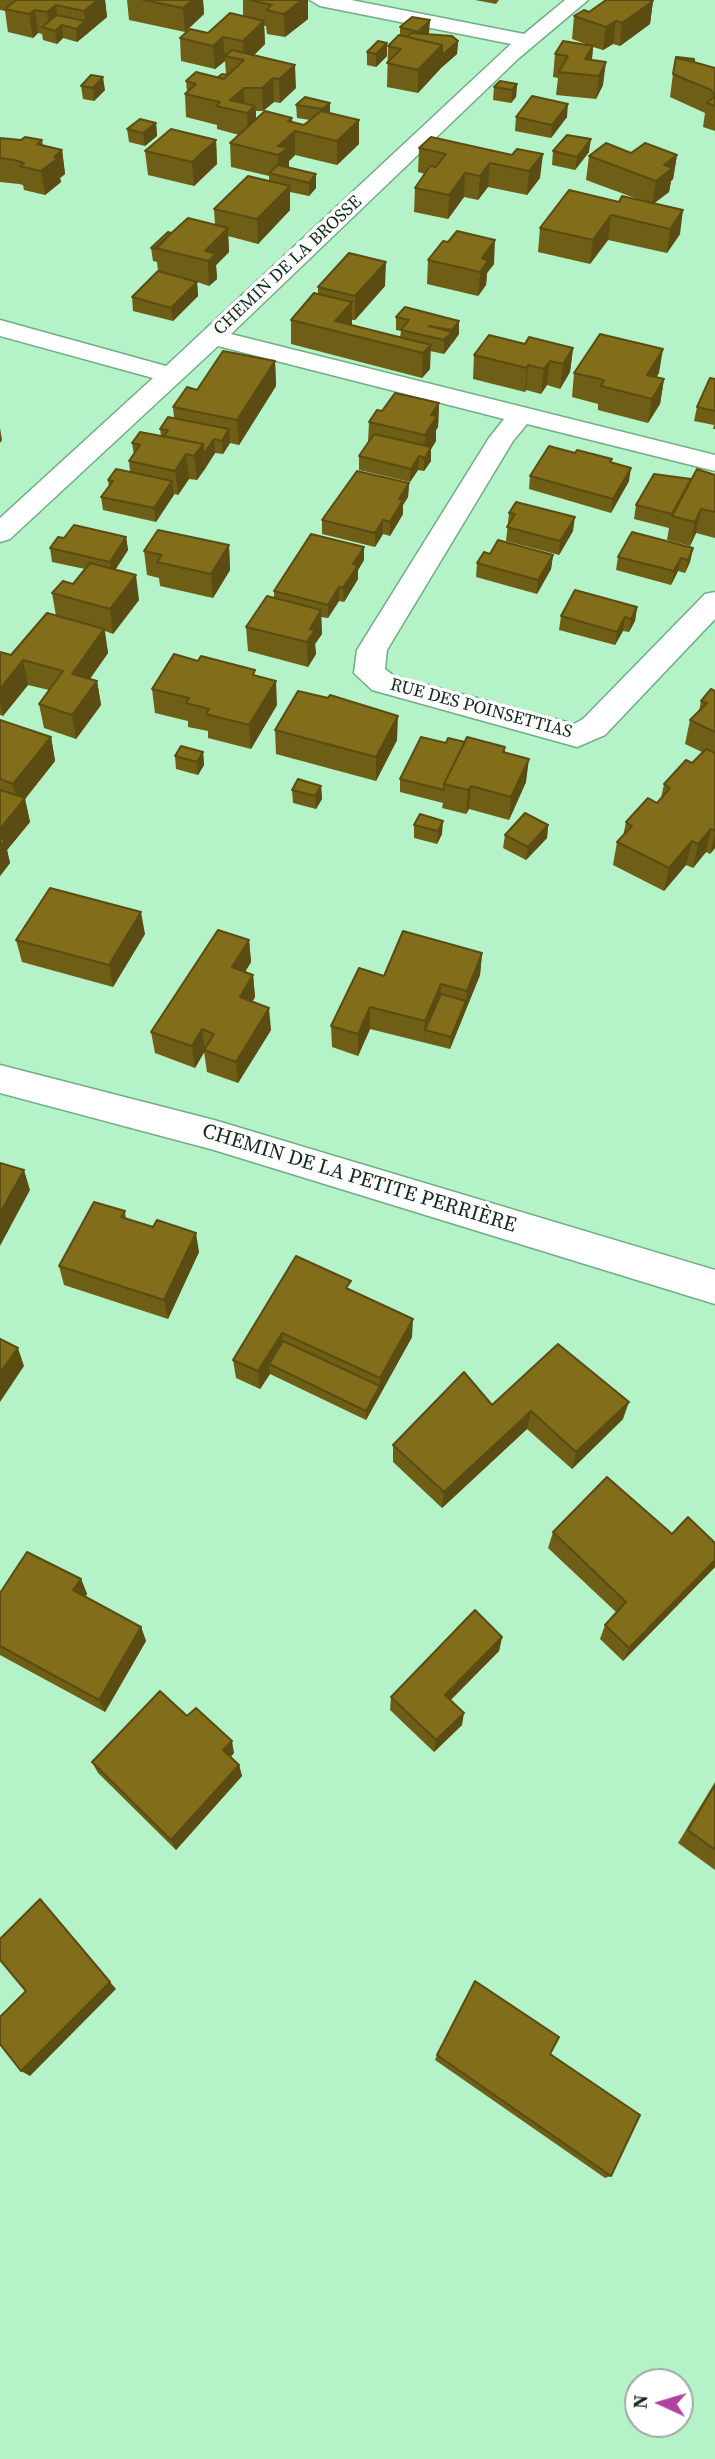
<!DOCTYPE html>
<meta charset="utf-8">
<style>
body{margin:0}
#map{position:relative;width:715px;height:2459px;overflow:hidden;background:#b4f3c8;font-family:"Source Serif 4",serif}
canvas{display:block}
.north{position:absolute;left:624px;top:2368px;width:70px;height:70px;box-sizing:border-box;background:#fff;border:2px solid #a0aaa4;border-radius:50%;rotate:274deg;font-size:19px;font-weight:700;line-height:28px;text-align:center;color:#112b1b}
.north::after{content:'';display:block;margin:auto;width:24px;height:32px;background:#b1429f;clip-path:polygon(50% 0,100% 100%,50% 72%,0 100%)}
</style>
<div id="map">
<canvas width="715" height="2459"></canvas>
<div class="north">N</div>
</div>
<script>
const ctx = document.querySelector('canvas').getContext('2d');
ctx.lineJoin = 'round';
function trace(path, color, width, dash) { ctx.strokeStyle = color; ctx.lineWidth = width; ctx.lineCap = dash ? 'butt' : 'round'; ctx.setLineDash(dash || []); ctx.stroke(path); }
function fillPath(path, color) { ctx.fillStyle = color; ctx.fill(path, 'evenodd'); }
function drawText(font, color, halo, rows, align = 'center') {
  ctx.font = font + ' "Source Serif 4",serif'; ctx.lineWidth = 7; ctx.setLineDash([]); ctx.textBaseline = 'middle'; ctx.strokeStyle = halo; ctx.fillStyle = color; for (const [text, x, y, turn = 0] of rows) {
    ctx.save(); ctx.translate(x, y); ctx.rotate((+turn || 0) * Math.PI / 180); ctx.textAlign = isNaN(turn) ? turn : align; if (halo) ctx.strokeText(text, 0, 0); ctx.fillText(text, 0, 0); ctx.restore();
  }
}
const minor = new Path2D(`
 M310 0H351L524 34 565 0H588L519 58 231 334 715 455V471L527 424 513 441 387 650 385 669 394 676 574 724 583 719 705 594 715 592V619L605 735 577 747 372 690 354 673 357 650 489 438 504 419 218 346 10 539 0 542V518L153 378 0 336V320L166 366 511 44 320 6Z
 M0 1065 214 1120 715 1270V1304L214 1150 0 1093Z`);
trace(minor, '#70ad85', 3);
fillPath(minor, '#fff');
fillPath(new Path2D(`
 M0 0H105L107 17 77 42 63 38 57 44 43 40 42 34 38 33 33 38 8 32 5 11 0 10Z
 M127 0H203L204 14 185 32 129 20Z
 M243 0H308V19L285 37 267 34 266 26H264L265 44 254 55 296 88 280 103 274 102 263 111H256V119L292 122 304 125 310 120 297 118 296 105 330 103V113L359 120V144L337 165 295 155 289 161V168L316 188 309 196 290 192V210L258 244 228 236 229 252 216 265 217 279 209 286 197 282 198 296 173 321 133 311 132 297 158 271 157 262 153 261 151 248 171 233 215 225 214 209 269 181V176L231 167 230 143 239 135 217 129V125L186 117 185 94 187 92 186 81 218 77 226 75 225 61 215 69 181 61 180 38 208 33 243 16Z
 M475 0H499L496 4Z
 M653 1 650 24 620 46 613 44 603 50 593 47 592 60 603 85 596 99 556 95 558 78 553 77 555 54 591 46 572 39 574 16 589 12Z
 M430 20 428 34 458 41 457 54 441 68 418 93 387 87 388 46 400 36V27Z
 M387 43V56L376 67 367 65V52Z
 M694 62 715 68V131L703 127 705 113 670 97 673 74Z
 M517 84 516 97 511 103 493 100 494 87Z
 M81 86 105 90 94 101 83 99Z
 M516 117H567L551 138 515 131Z
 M156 123 157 136 145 146 129 142 127 129Z
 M0 138 21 140H42L43 145 62 150 65 174 60 178 61 182 45 195 24 190 23 185 19 184 0 182Z
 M216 140 217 164 194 186 148 175 145 151Z
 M419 148 512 155 540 178 527 195 488 187 478 200 464 197 448 219 414 212 415 188 425 174 418 172Z
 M553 151 589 152 575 170 552 165Z
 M631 153 677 155 673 179 671 181 669 192 654 203 680 234 667 253 608 240 590 264 538 252 540 228 619 202 643 201 586 180 589 156Z
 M428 260 494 264 487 273 486 285 478 296 427 284Z
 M385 286 355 320H352V325L400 337 401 331 396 330V317L459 321V334L444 354 430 351V369L422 378 291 344V320L318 294V287Z
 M525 344 573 348 570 372 560 389 547 385 541 394 526 390 525 392 473 379 474 355Z
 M275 361 276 386 239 445 230 443 223 454 215 453 197 480 189 479 178 495 174 494 156 522 103 510 101 497 109 487 108 480 130 472 129 461 134 455 132 443 161 436 160 429 174 418 173 407 197 390Z
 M574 373H659L656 377 664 379 660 404 648 423 598 410V404L572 397Z
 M715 379V429H713L714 425 694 421 697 407Z
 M439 403 438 427 436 430V441L431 449V461L424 471 418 470 410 482 359 470V456L368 442 369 422 382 411Z
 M575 453 611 463 629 481 611 513 529 489 530 476Z
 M715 475V538L696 533 690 546 667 540 669 528 634 519 636 505 691 479Z
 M409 483 408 497 403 505V514L390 536 383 534 375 547 322 534V520Z
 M509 513 573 531 559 555 506 541Z
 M126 537 128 550 115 570 139 600 113 634 105 631 108 653 90 679 97 681 101 705 76 739 44 728 39 704 49 690 28 685 3 716 0 715V652L11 655 56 616 52 593 73 584 85 569 52 562 50 548 64 538Z
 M229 545 230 570 213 598 160 586 159 578 147 575 144 551Z
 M364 547V560L358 570V579L344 602 339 601 328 618 321 617 322 634 315 644 316 654 308 667 248 651 246 627 274 598V591Z
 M693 548 690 562 685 573 678 571 671 585 616 570 618 557Z
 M490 554 553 555 551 569 537 594 476 577 477 563Z
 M637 607 635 621 629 632 623 631 615 645 559 630 561 616Z
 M256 676 277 705 251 749 208 738V731L188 727V721L155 713 152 689Z
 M715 691V848L710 854 706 852 693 868 686 865 664 891 613 865 617 842 623 836 626 822 657 803 661 798 664 784 692 763 702 752 685 744 690 720 699 711 701 701Z
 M0 720 51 737 55 761 25 799 30 822 7 850 10 863 0 876Z
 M275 730 397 740 376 781 276 754Z
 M465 742 505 747V752L526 782 509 820 469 809 466 814 442 808 443 803 400 792V779L446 743Z
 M203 752 204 765 198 775 176 769 175 756Z
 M321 786 322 799 316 809 293 803 292 790Z
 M420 814 442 834 437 844 414 838V825Z
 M548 825 547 838 526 860 503 848 505 835Z
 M145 934 113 987 22 962 16 940Z
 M249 940 251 962 245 972 253 975 255 997 252 1002 271 1030 238 1083 207 1072 204 1052 195 1068 155 1053 151 1032Z
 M482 953 480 975 450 1049 370 1029 358 1056 332 1047 331 1026 384 976Z
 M125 1211 126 1219 199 1252 168 1319 64 1285 59 1266Z
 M351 1290 412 1337 366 1420 270 1374 260 1389 236 1378 233 1360Z
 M492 1405 623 1419 572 1469 527 1429 442 1508 393 1462V1445Z
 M553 1532 672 1534 715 1543V1567L623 1661 600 1639 605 1625 617 1613 548 1548Z
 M81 1579 87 1594 85 1597 141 1627 146 1641 105 1712 0 1655V1593Z
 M502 1637 499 1651 451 1700 462 1725 434 1752 390 1710 391 1697Z
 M187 1716 234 1753 230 1757 239 1765 242 1776 176 1850 98 1773 92 1762Z
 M715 1782V1870L678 1843Z
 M550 2054 611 2176 605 2178 435 2060 437 2055Z`), '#6f5e16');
fillPath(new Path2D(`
 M98 0H105L107 17 87 34 84 11Z
 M193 0H203L204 14 185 32 183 8Z
 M302 0H308V19L285 37 284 14Z
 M653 1 650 24 620 46 622 23Z
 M56 5 59 28 62 25 63 38 57 44 55 31 49 29 47 12Z
 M35 10 38 33 33 38 29 14Z
 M430 20 429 33 418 45V32Z
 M85 21 87 34 77 42 76 29Z
 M264 21 265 44 244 65 243 41Z
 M616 21 613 44 603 50 606 27Z
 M223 37 225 61 215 69 213 46Z
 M458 41 457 54 441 68 442 55Z
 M387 43V56L376 67V54Z
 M442 45 441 68 418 93V70Z
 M593 46 591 70 585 59Z
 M606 62 603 85 596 99 599 76Z
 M295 65 296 88 280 103 279 79Z
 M103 77 105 90 94 101 93 88Z
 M273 78 274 102 263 111 262 88Z
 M517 84 516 97 511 103 512 90Z
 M244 88 245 111 230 100Z
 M330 103V116L324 122 323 109Z
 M568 104 567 117 551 138 552 125Z
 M255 106 257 129 248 137 247 113Z
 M292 118 293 133 295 131V155L289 161V172L278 176V146L288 121Z
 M359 120V144L337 165V141Z
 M156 123 157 136 145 146 143 133Z
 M591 139 589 152 575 170 577 157Z
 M216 140 217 164 194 186 192 162Z
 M62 150 65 174 60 178 61 182 45 195 41 171 54 157Z
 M543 154 540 178 527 195 529 171Z
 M677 155 673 179 671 181 669 192 652 205 656 181 664 165Z
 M490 163 488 187 478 200 480 176Z
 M465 173 464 197 448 219 449 195Z
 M316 174V188L309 196V183Z
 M290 186V210L258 244 257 219Z
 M683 210 680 234 667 253 670 229Z
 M611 215 608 240 590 264 593 240Z
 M228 228 229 252 216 265 217 279 209 286 208 261 205 251Z
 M495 240 494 264 487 273 486 285 478 296 482 258Z
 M386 262 385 286 355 320V296Z
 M197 282 198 296 173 321 171 308Z
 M352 302V327L335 321Z
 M459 321V334L452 344V330Z
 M452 332 451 345 444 354V340Z
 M431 345 430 369 422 378 423 353Z
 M573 348 570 372 560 389 563 364Z
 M663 349 659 373 644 397 647 375Z
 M275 361 276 386 239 445 237 420Z
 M550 361 547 385 541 394 544 369Z
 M528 365 526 390 525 392 527 368Z
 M664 379 660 404 648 423 652 399Z
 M439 403 438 427 436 430V441L431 449V461L424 471 425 435 431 415Z
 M0 428 2 440 0 443Z
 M229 429 230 443 223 454 222 441Z
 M214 439 215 453 205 469 203 455Z
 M203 444 205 469 197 480 194 456Z
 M186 454 189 479 178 495 175 471Z
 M419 456 418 470 410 482 411 469Z
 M631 468 629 481 611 513 613 499Z
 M172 481 174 495 156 522 154 508Z
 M409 483 408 497 403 505V514L390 536V522L399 499Z
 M701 509 696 533 690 546 695 522Z
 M575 517 573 531 559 555 560 541Z
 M383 520V534L375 547V533Z
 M126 537 128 550 112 575 110 562Z
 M229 545 230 570 213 598 211 574Z
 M364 547V560L358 570V579L344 602 343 588 353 564Z
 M693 548 690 562 685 573 688 560Z
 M553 555 551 569 537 594 538 580Z
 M681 558 678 571 671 585 674 571Z
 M136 575 139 600 113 634 110 609Z
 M339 587V601L328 618V605Z
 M637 607 635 621 629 632 631 619Z
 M321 610 322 634 315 644 316 654 308 667 307 642 310 629Z
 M625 617 623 631 615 645 617 632Z
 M104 629 108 653 76 698 72 674Z
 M23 660 28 685 3 716 0 703V689Z
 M97 681 101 705 76 739 72 715Z
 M276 681 277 705 251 749 249 725Z
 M398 716 397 740 376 781V757Z
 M51 737 55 761 25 799 30 822 7 850 10 863 0 876V829L18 806 13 784Z
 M203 752 204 765 198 775 197 762Z
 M529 759 526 782 509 820 511 797Z
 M321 786 322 799 316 809 315 796Z
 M471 786 469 809 466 814 468 790Z
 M443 821 442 834 437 844 438 831Z
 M548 825 547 838 526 860 528 847Z
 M711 829 706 852 693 868 698 844Z
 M715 833V848L710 854Z
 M692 841 686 865 664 891 669 868Z
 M141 912 145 934 113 987 109 965Z
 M249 940 251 962 234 990 232 967Z
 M482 953 480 975 450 1049 451 1037 466 1001 467 991Z
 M253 975 255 997 242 1019 240 997Z
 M441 984 440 1006 425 1030 424 1043 425 1021Z
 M370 1007V1029L358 1056V1034Z
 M269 1008 271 1030 238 1083 236 1062Z
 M202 1029 205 1051 195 1068 192 1046Z
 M24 1170 30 1190 0 1246V1213Z
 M196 1233 199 1252 168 1319 164 1300Z
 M413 1319 412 1337 366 1420V1411L380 1386V1378Z
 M282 1333 283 1351 269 1364 270 1374 260 1389 258 1371Z
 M18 1348 24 1366 0 1402V1373Z
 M629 1402 623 1419 572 1469 576 1452Z
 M531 1411 527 1429 442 1508 444 1492Z
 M715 1560V1567L623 1661 629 1648Z
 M81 1579 87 1594 79 1605 73 1590Z
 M141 1627 146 1641 105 1712 99 1700Z
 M502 1637 499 1651 443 1707 445 1695Z
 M464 1713 462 1725 434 1752 436 1740Z
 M232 1741 234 1753 226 1762 223 1750Z
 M239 1765 242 1776 176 1850 171 1840Z
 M48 1908 116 1989 30 2076 21 2071Z`), '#5a4c12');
const building = new Path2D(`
 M16 0H98L84 11 56 5 47 12 35 10 29 14 5 9Z
 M143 0H193L183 8Z
 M250 0H302L284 14 266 10 272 5Z
 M606 0H649L653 1 622 23 616 21 606 27 574 16 584 10 589 12Z
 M230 13 264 21 243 41 223 37 213 46 180 38 190 29 208 33Z
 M57 15 85 21 76 29 62 25 55 31 42 27Z
 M412 17 430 20 418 32 400 27Z
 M412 33 452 36 458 41 442 55V45L407 37Z
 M399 35 442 45 418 70 387 63 401 49 388 46Z
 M378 41 387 43 376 54 367 52Z
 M563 41 593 46 585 59 606 62 599 76 559 72 568 56 555 54Z
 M232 50 295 65 279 79 273 78 262 88H244L230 100 255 106 247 113 216 106 220 102 185 94 196 84 186 81 196 72 224 79 244 60 225 56Z
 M676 57 715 68V106L707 103 715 96 711 90 673 74Z
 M677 57 694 59V62L676 58Z
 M222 74 228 75 224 79 218 77Z
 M91 75 103 77 93 88 81 86Z
 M500 81 517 84 512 90 494 87Z
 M532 96 568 104 552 125 516 117Z
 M305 97 330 103 323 109 296 105Z
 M265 111 292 118 288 121 304 125 321 111 359 120 337 141 295 131 278 146 288 148 278 155 230 143Z
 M140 119 156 123 143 133 127 129Z
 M171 129 216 140 192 162 145 151Z
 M567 135 591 139 577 157 553 151Z
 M25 137 42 140 37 144 62 150 54 157 58 158 41 171 20 166 24 163 15 160 0 158V138L21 140Z
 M431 137 512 155 517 149 543 154 529 171 490 163 480 176 465 173 449 195 415 188 430 166 436 167 446 154 419 148Z
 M606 143 631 153 645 143 677 155 664 165 673 168 656 181 589 156Z
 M278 165 316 174 309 183 269 173Z
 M248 176 290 186 257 219 214 209Z
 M569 190 619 202 622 196 683 210 670 229 611 215 593 240 540 228Z
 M188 218 228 228 205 251 216 254 208 261 155 248Z
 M457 231 495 240 482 258 488 261 480 272 428 260 443 241 448 242Z
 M168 232 171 233 156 249 151 248Z
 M349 253 386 262 355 296 318 287Z
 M158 271 197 282 171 308 132 297Z
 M314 293 352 302 335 321 431 345 423 353 291 320Z
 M405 307 459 321 452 330 429 326 452 332 444 340 401 330 409 320 396 317Z
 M600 334 663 349 647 375 664 379 652 399 601 386 604 380 574 373Z
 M489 335 525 344 529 337 573 348 563 364 550 361 544 369 528 365 527 368 474 355Z
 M223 351 275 361 237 420 173 407 187 387 197 390Z
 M710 378 715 379V411L697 407Z
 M395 393 439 403 431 415 437 416 425 435 369 422 377 410 382 411Z
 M168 417 229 429 222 441 214 439 203 455V444L164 436 168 430 160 429Z
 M140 432 203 444 194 456 186 454 175 471 129 461 140 445 132 443Z
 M374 434 431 447 425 458 419 456 411 469 359 456Z
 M549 446 575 453 577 450 612 459 610 462 631 468 613 499 530 476Z
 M116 469 172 481 154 508 101 497 113 481 108 480Z
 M697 469 715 475V512L701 509 695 522 672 516Z
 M357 471 409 483 399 499 403 500 390 522 383 520 375 533 322 520Z
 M654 474 691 479 672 514 636 505Z
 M516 502 575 517 560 541 507 527 515 514 509 513Z
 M74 525 126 537 110 562 50 548 58 537 64 538Z
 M158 530 229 545 211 574 157 562 162 555 144 551Z
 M632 532 693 548 688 560 681 558 674 571 618 557Z
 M311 534 364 547 353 564 358 565 343 588 339 587 328 605 274 591Z
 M498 540 553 555 538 580 477 563 484 552 490 554Z
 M90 563 136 575 110 609 52 593 63 581 73 584Z
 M575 590 637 607 631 619 625 617 617 632 561 616Z
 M267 596 321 610 310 629 315 630 307 642 246 627Z
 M47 613 104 629 72 674 97 681 72 715 39 704 63 671 23 660 0 689V652L11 655Z
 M174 654 198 661 201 656 255 670 253 675 276 681 249 725 206 714 209 709 186 703 189 698 152 689Z
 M711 689 715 691V732L690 720 707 703 701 701Z
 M298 691 328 698 330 695 398 716 376 757 275 730Z
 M0 720 51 737 13 784 0 779Z
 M421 737 446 743 448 738 465 742 444 784V790L400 779Z
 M467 737 505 747 503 752 529 759 511 797 471 786 468 790 444 784Z
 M181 746 203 752 197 762 175 756Z
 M706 749 715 753V831L711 829 698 844 692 841 669 868 617 842 632 826 626 822 648 798 657 803 670 788 664 784 686 760 692 763Z
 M298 779 321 786 315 796 292 790Z
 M0 790 25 798 0 829Z
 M525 813 548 825 528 847 505 835Z
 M420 814 443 821 438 831 414 825Z
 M0 838 5 840 0 846Z
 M50 888 141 912 109 965 16 940Z
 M218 930 249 940 232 967 253 975 240 997 269 1008 236 1062 204 1050 214 1034 202 1029 192 1046 151 1032Z
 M403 931 482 953 467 991 441 984 425 1021 370 1007 358 1034 331 1026 359 968 384 976Z
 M441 994 466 1001 451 1037 425 1030Z
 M0 1163 24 1170 0 1213Z
 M94 1202 125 1211 121 1217 153 1227 157 1220 196 1233 164 1300 59 1266Z
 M296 1256 351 1281 346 1288 413 1319 380 1378 282 1333 258 1371 233 1360Z
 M0 1339 18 1348 0 1373Z
 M283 1341 380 1386 366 1411 269 1364Z
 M558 1344 629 1402 576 1452 531 1411 444 1492 393 1445 464 1372 492 1405Z
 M607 1477 672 1534 688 1517 715 1543V1560L629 1648 605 1625 626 1602 553 1532Z
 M27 1552 81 1579 73 1590 141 1627 99 1700 0 1646V1593Z
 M475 1610 502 1637 445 1695 464 1713 436 1740 391 1697Z
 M160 1691 187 1716 196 1708 232 1741 223 1750 239 1765 171 1840 92 1762Z
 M715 1785V1850L688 1830Z
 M40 1899 110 1982 21 2071 0 2044V2017L26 1991 0 1960V1939Z
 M475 1981 559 2037 550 2054 640 2115 611 2176 437 2055Z`);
fillPath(building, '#816d1a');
trace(building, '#5a4c12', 2);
drawText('18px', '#112b1b', '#fff', [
 ["CHEMIN DE LA BROSSE",288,266,-43],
 ["RUE DES POINSETTIAS",481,709,15]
]);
drawText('21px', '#112b1b', '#fff', [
 ["CHEMIN DE LA PETITE PERRIÈRE",359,1179,17]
]);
</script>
